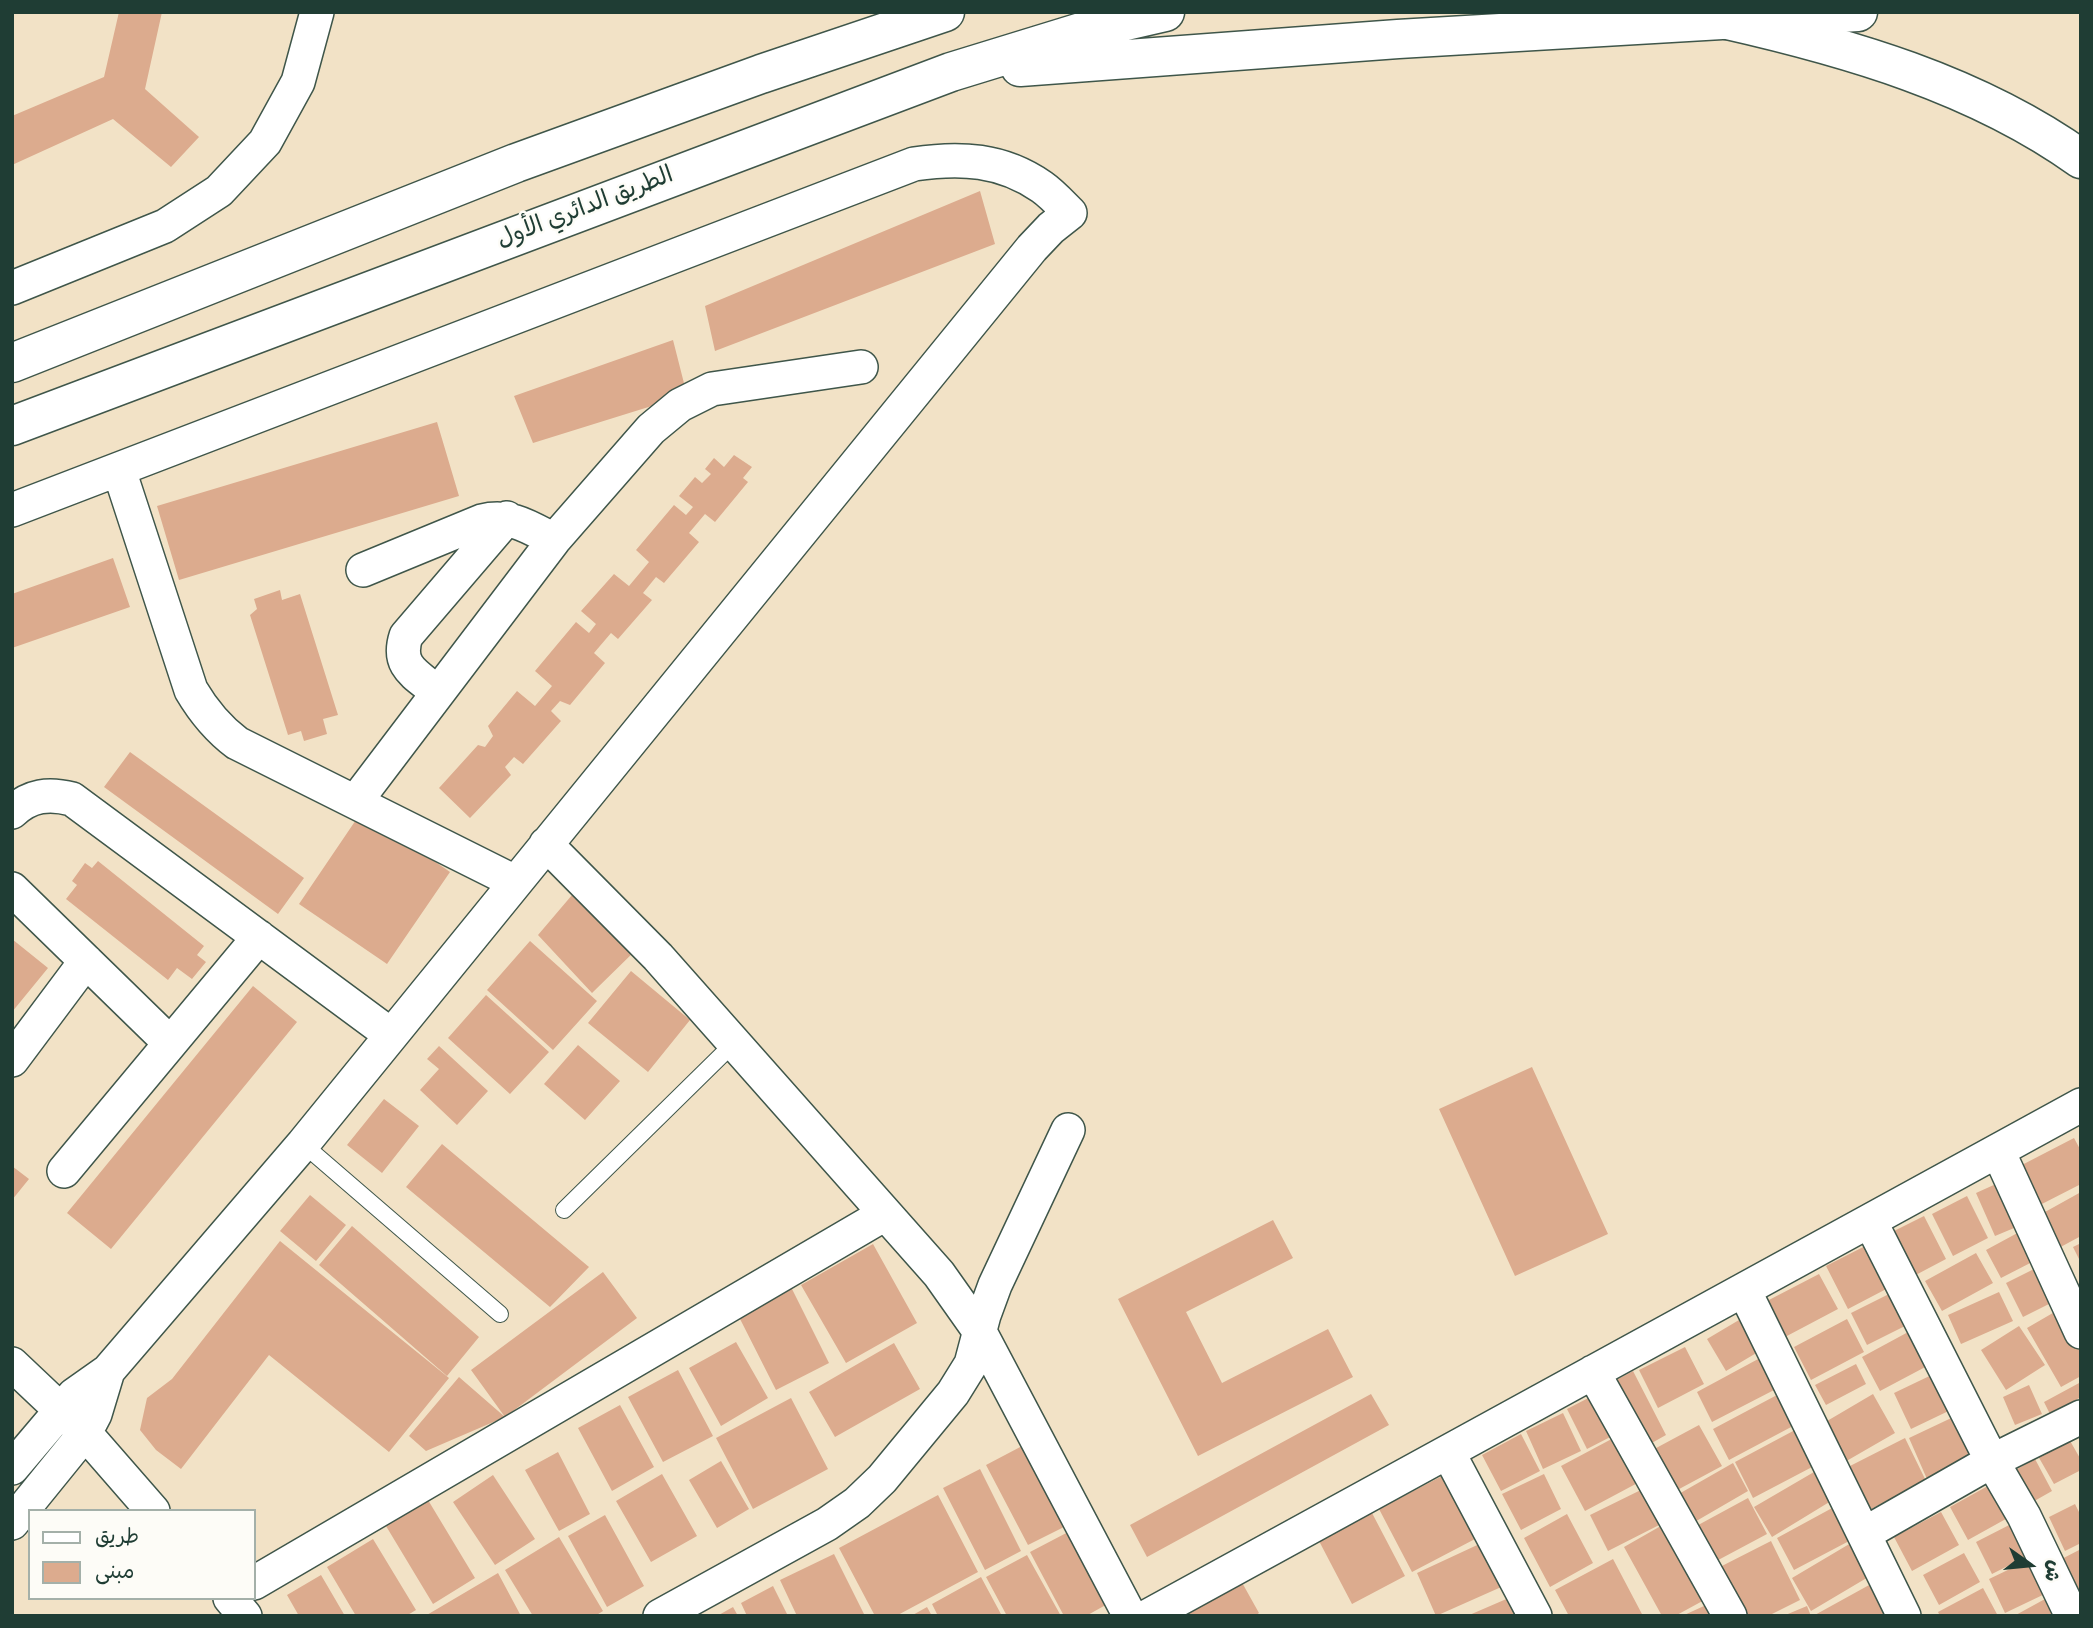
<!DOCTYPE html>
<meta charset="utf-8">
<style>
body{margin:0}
#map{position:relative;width:2093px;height:1628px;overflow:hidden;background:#f2e2c6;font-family:"Gochi Hand","Playpen Sans Arabic",sans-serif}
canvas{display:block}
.frame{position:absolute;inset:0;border:14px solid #1f3d34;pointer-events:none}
.legend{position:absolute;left:28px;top:1509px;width:228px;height:91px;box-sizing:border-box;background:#fdfcf7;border:2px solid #a4b0a9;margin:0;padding:9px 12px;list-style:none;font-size:21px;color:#1f3d34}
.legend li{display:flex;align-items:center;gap:14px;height:35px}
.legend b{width:35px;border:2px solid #a4b0a9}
.north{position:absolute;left:1995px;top:1530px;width:70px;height:70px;-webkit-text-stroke:5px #fdfcf7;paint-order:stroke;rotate:105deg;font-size:19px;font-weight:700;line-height:28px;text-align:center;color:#1f3d34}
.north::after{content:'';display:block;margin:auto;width:24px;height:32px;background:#1f3d34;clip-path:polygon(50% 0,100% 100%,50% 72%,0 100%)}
</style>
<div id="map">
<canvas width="2093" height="1628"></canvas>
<div class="frame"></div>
<ul class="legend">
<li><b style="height:9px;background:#fff"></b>طريق</li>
<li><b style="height:19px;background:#dcab8e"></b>مبنى</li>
</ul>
<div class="north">ش</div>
</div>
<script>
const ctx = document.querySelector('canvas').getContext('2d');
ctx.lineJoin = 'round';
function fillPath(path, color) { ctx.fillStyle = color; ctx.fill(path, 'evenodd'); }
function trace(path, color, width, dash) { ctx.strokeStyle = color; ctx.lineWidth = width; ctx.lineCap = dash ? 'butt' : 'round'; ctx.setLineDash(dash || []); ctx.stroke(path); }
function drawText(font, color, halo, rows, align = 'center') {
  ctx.font = font + ' "Gochi Hand","Playpen Sans Arabic",sans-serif'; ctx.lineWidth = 5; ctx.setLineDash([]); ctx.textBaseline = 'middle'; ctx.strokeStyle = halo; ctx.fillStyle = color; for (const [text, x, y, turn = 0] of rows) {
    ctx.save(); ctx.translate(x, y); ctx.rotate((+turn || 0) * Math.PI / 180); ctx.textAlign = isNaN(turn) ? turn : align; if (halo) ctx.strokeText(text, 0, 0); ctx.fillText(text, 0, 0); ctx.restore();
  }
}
fillPath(new Path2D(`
 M119 12H162L145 89 199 137 171 167 113 119 12 165V116L104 77Z
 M980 191 995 244 715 351 705 306Z
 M673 340 687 395 533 443 514 396Z
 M437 422 459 496 179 580 157 506Z
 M734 455 752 467 743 478 748 482 715 522 705 514 689 533 699 542 664 583 656 577 643 593 652 600 618 639 611 633 594 653 605 663 570 705 560 701 551 711 561 721 523 764 514 757 505 767 511 775 470 818 439 788 478 745 485 747 493 736 488 726 517 691 535 706 552 686 535 671 576 622 589 633 596 624 581 611 614 574 629 586 649 562 636 550 674 505 686 515 693 507 679 496 695 477 702 483 711 474 705 469 714 458 724 467Z
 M113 558 130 607 12 648V594Z
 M280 590 282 600 300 594 338 715 323 719 327 734 304 741 301 731 288 735 250 615 257 609 254 599Z
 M130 752 304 878 278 914 104 787Z
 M362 811 450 872 387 964 299 904Z
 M98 861 204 946 197 955 206 962 192 979 177 968 168 980 66 899 77 885 72 881 85 863 92 868Z
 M578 888 639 947 592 993 538 935Z
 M12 939 48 968 12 1012Z
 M530 941 597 1001 553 1050 487 990Z
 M631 971 690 1020 648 1072 588 1023Z
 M253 986 297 1022 111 1249 67 1213Z
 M486 995 549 1052 510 1094 448 1038Z
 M578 1045 620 1081 585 1120 544 1084Z
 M439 1046 488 1091 457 1125 420 1090 439 1069 427 1059Z
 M1532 1067 1608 1234 1515 1276 1439 1109Z
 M384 1099 419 1126 382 1173 347 1145Z
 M2074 1138 2081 1151V1184L2038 1206 2018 1167Z
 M442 1144 589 1267 550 1307 406 1187Z
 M12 1166 29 1179 12 1200Z
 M2007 1179 2026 1223 1995 1236 1976 1193Z
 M2081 1192V1236L2055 1250 2036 1217Z
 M310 1195 346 1225 316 1261 280 1231Z
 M1967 1196 1988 1238 1953 1256 1932 1214Z
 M1924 1216 1946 1259 1910 1278 1888 1234Z
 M1273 1220 1293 1258 1186 1312 1222 1383 1328 1329 1353 1377 1198 1456 1118 1299Z
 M352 1226 479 1337 447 1376 319 1265Z
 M2023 1230 2038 1259 2001 1278 1986 1250Z
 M280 1241 449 1378 389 1452 269 1355 181 1469 156 1450 140 1430 147 1398 172 1379Z
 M1871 1243 1892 1286 1848 1309 1826 1266Z
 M2081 1243V1263L2073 1247Z
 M873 1244 917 1323 846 1363 801 1285Z
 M1976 1253 1993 1283 1942 1311 1925 1281Z
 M2040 1266 2057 1300 2023 1317 2006 1283Z
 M603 1272 637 1318 505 1417 471 1370Z
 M1819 1274 1838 1309 1785 1337 1767 1301Z
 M790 1285 829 1363 776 1390 737 1313Z
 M1897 1290 1913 1322 1867 1345 1851 1313Z
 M1999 1292 2013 1321 1961 1344 1948 1315Z
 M2058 1310 2081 1351V1376L2061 1387 2027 1328Z
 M1847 1319 1864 1352 1811 1380 1794 1347Z
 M1739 1320 1758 1352 1726 1371 1707 1339Z
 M2019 1326 2045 1365 2006 1390 1981 1350Z
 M1910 1331 1929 1365 1880 1391 1862 1357Z
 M736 1342 768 1398 721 1426 689 1368Z
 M894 1343 920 1389 835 1437 809 1392Z
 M1685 1347 1704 1384 1658 1408 1639 1370Z
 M1760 1358 1776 1389 1712 1422 1697 1392Z
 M1856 1364 1866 1384 1826 1405 1815 1385Z
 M678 1370 713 1436 663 1462 628 1397Z
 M1942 1370 1959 1406 1911 1429 1894 1393Z
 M1633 1371 1666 1435 1641 1449 1607 1385Z
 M459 1377 505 1417 426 1451 409 1436Z
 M2081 1382V1397L2050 1414 2044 1402Z
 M2029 1385 2042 1414 2015 1425 2003 1397Z
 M1598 1393 1618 1433 1587 1449 1567 1409Z
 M1371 1394 1389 1425 1147 1557 1130 1525Z
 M1873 1394 1895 1433 1843 1463 1822 1424Z
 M1777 1395 1793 1426 1729 1460 1713 1429Z
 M791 1398 828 1469 753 1509 716 1438Z
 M620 1405 654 1467 612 1491 578 1428Z
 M1964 1412 1984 1453 1927 1479 1909 1438Z
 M1563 1413 1581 1451 1543 1469 1526 1431Z
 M1699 1425 1722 1466 1668 1495 1645 1454Z
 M1795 1430 1814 1466 1753 1498 1735 1462Z
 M1521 1434 1540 1471 1501 1491 1482 1455Z
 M1621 1434 1645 1479 1585 1511 1561 1466Z
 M1905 1438 1926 1481 1871 1509 1850 1466Z
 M2069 1439 2081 1460V1470L2054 1484 2038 1456Z
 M1024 1445 1066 1526 1028 1545 986 1465Z
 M558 1452 590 1514 559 1531 525 1470Z
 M2035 1459 2052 1491 2022 1508 2005 1476Z
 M721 1461 749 1509 717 1528 689 1480Z
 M1733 1463 1748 1491 1686 1527 1670 1499Z
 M980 1469 1021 1551 985 1570 943 1488Z
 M1814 1472 1831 1501 1772 1537 1754 1507Z
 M662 1474 697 1536 651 1562 616 1501Z
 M1544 1474 1561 1509 1521 1530 1502 1494Z
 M493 1475 535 1539 495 1565 453 1502Z
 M1442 1476 1475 1539 1412 1572 1379 1509Z
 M1995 1482 2013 1515 1968 1540 1950 1507Z
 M1651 1485 1669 1520 1608 1551 1590 1515Z
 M938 1495 978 1572 896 1616H875L839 1548Z
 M1748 1498 1767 1534 1707 1566 1689 1530Z
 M428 1500 475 1578 433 1604 386 1526Z
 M2075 1504 2081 1516V1543L2065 1551 2049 1517Z
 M1834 1507 1851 1540 1794 1570 1777 1538Z
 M1941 1512 1959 1545 1912 1571 1894 1537Z
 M1372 1513 1405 1576 1352 1604 1319 1541Z
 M1567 1514 1593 1563 1550 1587 1524 1538Z
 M605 1515 644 1586 607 1607 568 1536Z
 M2019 1520 2035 1552 1992 1574 1976 1542Z
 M1666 1523 1708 1598 1675 1616H1662L1624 1547Z
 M1072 1530 1111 1602 1086 1616H1064L1030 1552Z
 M559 1537 603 1611 595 1616H533L505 1570Z
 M373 1539 416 1610 406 1616H356L327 1567Z
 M1488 1540 1508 1584 1436 1616 1417 1573Z
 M1771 1541 1800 1600 1768 1616H1736L1714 1570Z
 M1851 1543 1870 1576 1811 1611 1792 1578Z
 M2081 1549V1613L2054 1563Z
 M1964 1553 1980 1582 1939 1605 1923 1575Z
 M834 1554 865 1616H797L780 1580Z
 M1027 1555 1061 1616H1007L986 1577Z
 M2033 1558 2049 1592 2005 1613 1989 1579Z
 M1613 1559 1643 1616H1569L1555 1590Z
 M498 1573 521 1616H425L437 1609Z
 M321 1575 345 1616H299L287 1595Z
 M981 1577 1002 1616H938L932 1604Z
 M1240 1579 1259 1613 1255 1616H1176Z
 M1871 1584 1887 1616H1813Z
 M773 1586 788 1616H747L741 1603Z
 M1983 1588 1998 1616H1940L1938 1612Z
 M1511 1597 1519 1616H1467Z
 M2045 1599 2054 1616H2014Z
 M1715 1601 1722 1616H1682Z
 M1807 1606 1811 1616H1783Z
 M733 1607 738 1616H717Z
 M927 1607 932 1616H911Z`), '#dcab8e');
const service = new Path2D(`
 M303 1144 500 1314
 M564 1210 733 1044`);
const minor = new Path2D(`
 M12 288 165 226 219 191 265 142 298 82 317 12
 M119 470 191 690C204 712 217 728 237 743L515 882
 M12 510 914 164C960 157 1002 159 1042 187 1052 194 1061 204 1070 213L1051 228 1032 248 303 1144 108 1371 74 1395 12 1468
 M363 570 482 521C510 514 529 527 554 540
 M437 692C416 674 396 667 406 636L507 518
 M356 801 554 540 651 429 680 405 712 389 861 367
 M12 812C30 795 49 793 72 799L391 1035
 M546 844 658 957 939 1274 980 1332 1130 1616
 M12 889 170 1043
 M12 1060 86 961
 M1998 1151 2081 1332
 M64 1171 259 937
 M1870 1221 1992 1461 2024 1516 2072 1616
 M1744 1290 1904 1616
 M12 1364 85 1433 153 1511
 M1593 1372 1730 1616
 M1448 1452 1535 1616
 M12 1523 85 1433 95 1414 108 1371
 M1864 1534 1992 1461 2081 1417
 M254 1583 885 1214
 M230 1598 245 1616
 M660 1616 827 1524 857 1503 882 1479 953 1393 971 1364 984 1315 995 1285 1068 1130
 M1148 1616 2081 1105`);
const primary = new Path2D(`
 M1020 67 1398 39 1858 12
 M12 363 516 163 761 74 945 12
 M12 426 951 72 1091 29 1165 12`);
const trunk = new Path2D(`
 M1723 19C1847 47 1976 84 2081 159`);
trace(service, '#3f564a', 18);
trace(minor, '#3f564a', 36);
trace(primary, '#3f564a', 41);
trace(trunk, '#3f564a', 41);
trace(service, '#fff', 16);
trace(minor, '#fff', 33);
trace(primary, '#fff', 38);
trace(trunk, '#fff', 38);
drawText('24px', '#1f3d34', '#fdfcf7', [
 ["الطريق الدائري الأول",586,210,-21]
]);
</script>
